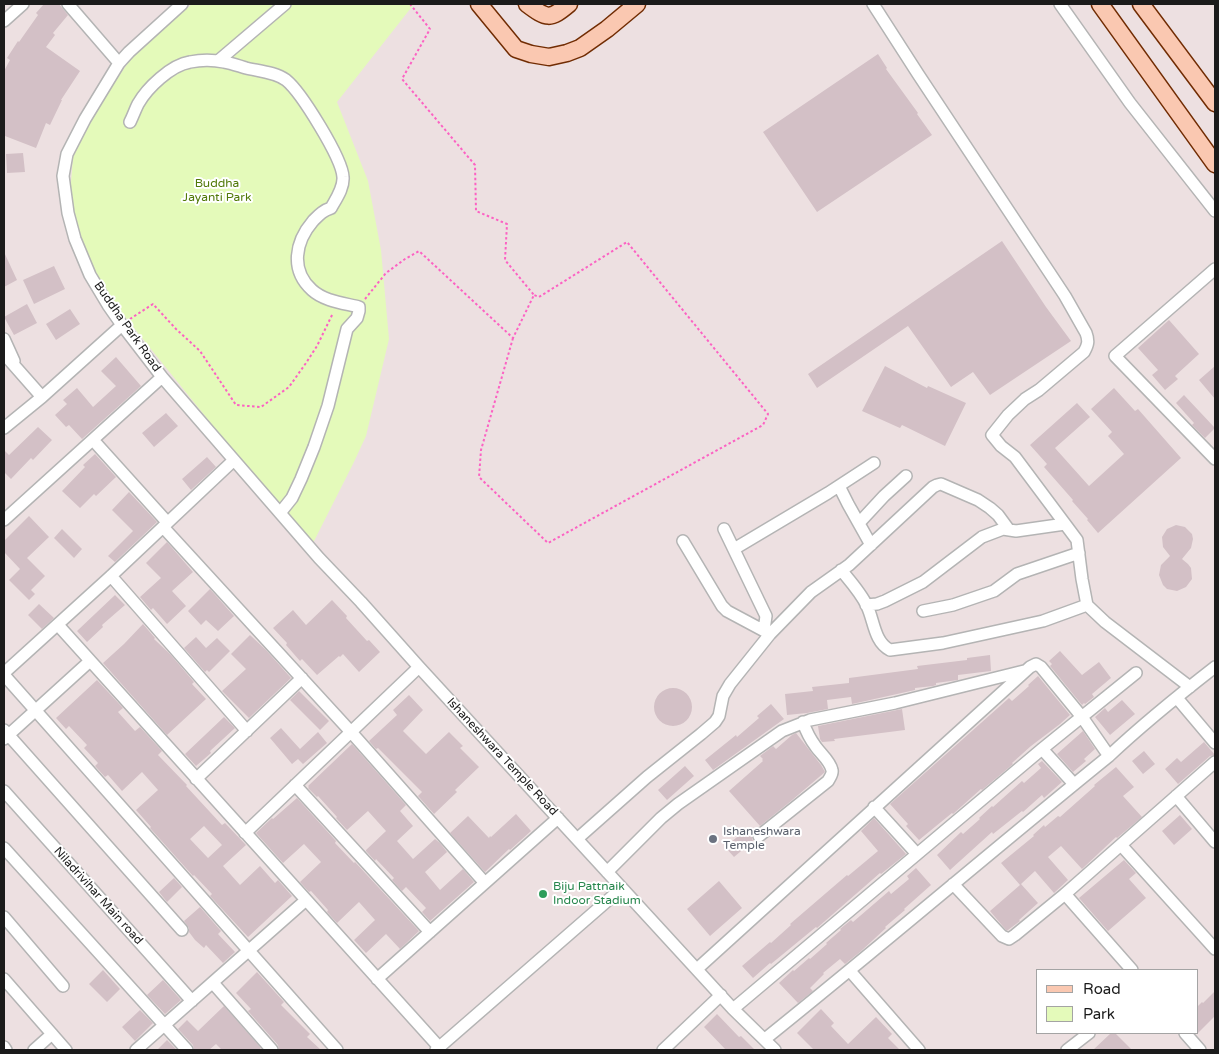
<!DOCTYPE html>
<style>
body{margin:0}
#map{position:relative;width:1219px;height:1054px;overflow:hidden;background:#ede0e1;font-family:"Varela Round",sans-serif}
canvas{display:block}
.frame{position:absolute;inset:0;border:5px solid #1b1b1b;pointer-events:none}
.legend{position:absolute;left:1036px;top:969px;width:162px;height:65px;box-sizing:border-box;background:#fff;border:1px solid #a4a4a4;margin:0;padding:6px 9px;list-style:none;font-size:15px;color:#1b1b1b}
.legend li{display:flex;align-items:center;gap:10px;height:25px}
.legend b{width:25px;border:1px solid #a4a4a4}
</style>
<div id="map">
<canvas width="1219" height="1054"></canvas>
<div class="frame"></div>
<ul class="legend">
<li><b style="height:6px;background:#fac8b1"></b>Road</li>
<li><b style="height:14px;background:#e4faba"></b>Park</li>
</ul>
</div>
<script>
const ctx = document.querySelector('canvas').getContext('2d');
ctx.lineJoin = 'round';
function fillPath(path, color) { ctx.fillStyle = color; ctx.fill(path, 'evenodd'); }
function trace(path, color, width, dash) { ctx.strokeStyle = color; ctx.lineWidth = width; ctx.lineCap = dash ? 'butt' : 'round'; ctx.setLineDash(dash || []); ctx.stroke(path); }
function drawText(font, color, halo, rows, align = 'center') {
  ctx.font = font + ' "Varela Round",sans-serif'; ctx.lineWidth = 4; ctx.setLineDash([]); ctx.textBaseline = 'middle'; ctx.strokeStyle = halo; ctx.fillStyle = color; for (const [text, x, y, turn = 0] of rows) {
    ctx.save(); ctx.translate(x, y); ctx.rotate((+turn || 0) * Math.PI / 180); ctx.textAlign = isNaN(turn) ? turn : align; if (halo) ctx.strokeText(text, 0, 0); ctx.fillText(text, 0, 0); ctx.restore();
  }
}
fillPath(new Path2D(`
 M192 4H414L337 102 368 181 381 250 389 339 366 436 353 464 311 547 104 291 81 240 70 195 73 157 101 102 130 60 143 47Z`), '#e4faba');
fillPath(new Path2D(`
 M44 4H59L68 15 53 33 55 35 46 47 80 71 61 100H62L50 125 46 123 36 148 5 136 4 71 10 60 7 58 18 41 19 42 38 15 36 13Z
 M878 54 887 68 886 69 918 113 917 114 932 135 817 212 763 132Z
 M23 153 25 172 7 173 6 154Z
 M1002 241 1046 307 1071 341 990 395 973 372 951 387 908 326 817 388 808 374Z
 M4 252 17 280 4 287Z
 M54 266 65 289 34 304 23 280Z
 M27 304 37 323 14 335 4 317Z
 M70 309 80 324 56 340 46 324Z
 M1169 320 1199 354 1175 376 1178 379 1165 390 1152 375 1158 370 1138 348Z
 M116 357 141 386 82 439 69 425 66 427 55 415 67 404 63 400 77 388 93 407 116 386 101 371Z
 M885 366 927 388 928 386 966 403 945 446 902 425 900 428 862 411Z
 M1215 366V399L1199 380Z
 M1114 388 1135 411 1138 409 1181 458 1098 533 1087 520 1088 519 1072 501 1073 500 1044 467 1047 464 1030 445 1077 403 1090 417 1055 448 1089 486 1124 454 1108 436 1112 432 1091 409Z
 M1184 395 1215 428 1205 438 1192 425 1194 423 1176 403Z
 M166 413 178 426 154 447 142 433Z
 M38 427 52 440 33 460 31 458 11 479 4 472V450L9 455Z
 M95 454 116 477 96 496 94 494 80 508 62 491 85 467 83 465Z
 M207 457 216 467 191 490 182 479Z
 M129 492 157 522 115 562 108 556 133 531 112 510Z
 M29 516 49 537 27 558 45 576 31 590 35 594 29 600 9 580 20 569 4 552V541Z
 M1176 525 1185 527 1192 534 1193 539 1191 548 1182 559 1188 564 1191 568 1192 579 1186 587 1177 591 1167 589 1163 585 1159 575 1161 565 1170 556 1163 547 1162 537 1167 529Z
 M62 529 82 549 74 558 54 538Z
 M167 542 193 572 172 591 186 606 167 624 153 608 151 610 140 597 161 578 146 563Z
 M210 589 234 616 218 631 206 620 201 625 188 611Z
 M115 595 125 605 102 625 103 627 87 642 77 631Z
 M332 600 347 616 346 618 367 641 369 640 380 652 359 672 343 654 340 657 339 656 317 675 302 659 300 661 286 645 287 643 273 628 293 610 306 625Z
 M39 604 54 618 42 629 28 615Z
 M143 624 155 638 154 639 170 654 194 682 192 684 206 699 167 735 103 663 124 644Z
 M250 635 266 650 291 678 249 718 222 691 246 669 231 654Z
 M196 637 206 648 217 638 230 651 209 672 207 670 205 672 184 648Z
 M1060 651 1082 675 1099 662 1111 678 1092 694 1094 697 1085 704 1084 703 1082 705 1050 666 1052 664 1049 661Z
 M990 655 991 671 958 675V680L936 683V685L933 686 915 688V690L852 704 851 697 827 700 828 709 807 713 787 715 785 694 813 691 812 687 849 683V678L918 669 917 666 967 660V658Z
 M1038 676 1070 715 1060 724 1031 746 1012 763 1013 764 982 790 981 789 953 814 952 813 919 840 906 826 908 824 890 804 1009 698 1012 701 1029 686 1028 685Z
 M97 680 123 708 118 712 135 731 140 727 162 751 158 755 187 785 186 786 222 825 225 823 246 845 223 866 240 885 260 866 275 883 278 880 292 896 248 937 210 896 212 894 194 875 193 876 150 828 151 827 136 810 158 790 142 772 122 791 108 775 105 777 95 766 98 763 84 748 87 745 69 726 66 729 56 718ZM204 826 222 845 208 858 190 839Z
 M654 707a19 19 0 1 1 38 0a19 19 0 1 1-38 0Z
 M299 691 329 721 320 730 290 700Z
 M409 695 423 710 403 731 426 754 449 732 463 746 460 748 479 767 455 790 457 792 434 814 418 796 422 792 378 748 376 749 369 741 397 715 393 710Z
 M1122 700 1135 714 1110 735 1095 717 1105 708 1108 712Z
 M771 704 784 719 713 770 705 760 736 735 737 737 759 718 757 716Z
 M902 709 905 730 834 739 835 741 822 742 820 739 818 726Z
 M224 717 235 728 210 751 211 753 196 766 185 754Z
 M281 728 300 749 318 732 327 743 303 764 298 759 292 764 270 738Z
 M1083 731 1095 749 1084 759 1086 761 1073 772 1057 754Z
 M796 733 821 765 825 772 791 801 760 826 729 791 763 761 762 760 763 759 760 756 773 746 776 749 792 735Z
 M1204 742 1215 755 1210 756 1178 784 1165 769 1177 758 1181 762Z
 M352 744 406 805 400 811 413 826 397 841 413 859 435 839 440 843 447 852 425 872 440 890 463 869 474 882 430 921 422 912 426 908 406 887 402 891 392 880 394 878 376 859 375 861 366 851V850L386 831 368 811 347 830 336 818 337 817 318 796 317 797 308 788 309 787 308 786Z
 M1144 751 1155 764 1143 774 1132 761Z
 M1042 761 1062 782 1044 798 1042 795 1023 812 1022 811 993 834 992 832 950 870 937 855 961 832 963 834 980 819 979 818 992 806 993 807 1022 781 1024 783 1041 768 1038 764Z
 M685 766 694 776 667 800 658 790Z
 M1116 767 1134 787 1123 796 1142 817 1117 838 1116 837 1082 869 1061 846 1048 857 1068 880 1054 893 1035 871 1021 884 1038 903 1019 920 1020 921 1008 930H1006L990 911 1020 885 1001 863 1034 836 1033 835 1044 825 1045 827 1058 816 1060 817 1095 786 1094 785Z
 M297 798 336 841 335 843 354 863 355 862 419 931 400 949 386 934 366 953 354 940 375 920 359 902 337 923 327 912 328 910 311 891 309 892 300 882 321 862 304 844 283 863 256 833 272 818 273 819Z
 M516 814 531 831 510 850 509 849 485 872 450 833 468 816 489 838 490 836 491 837Z
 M1180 815 1192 829 1174 845 1162 831Z
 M874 818 906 854 881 874 880 873 817 928 816 927 771 964 770 963 753 978 742 966 770 942 771 943 791 925 790 924 847 875 848 876 878 851 861 831Z
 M748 828 752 833V838L753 841 734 857 725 847Z
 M1124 860 1136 873 1129 879 1146 898 1108 931 1079 898Z
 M916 868 931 885 904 909 905 910 885 927 886 928 860 952 845 964 840 959 823 973 824 974 810 988 813 991 798 1003 779 983 793 970 794 971 809 958 810 959 827 944 826 943 841 930 840 929 851 920 853 922 889 891 891 894 909 879 907 876Z
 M174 878 182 887 167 902 159 892Z
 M719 881 742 908 710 936 687 909Z
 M200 907 221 931 218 934 235 952 223 963 206 945 204 948 195 940 189 932V928L184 921Z
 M103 970 120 989 107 1002 89 984Z
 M257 972 284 1002 281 1005 310 1034 307 1037 321 1050H279L278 1045 248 1011 251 1009 236 993Z
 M163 980 181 1000 165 1014 147 995Z
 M1215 991V1016L1198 1033V1006L1202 1002 1203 1003Z
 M224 1006 261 1048 259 1050H222L216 1044 209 1050H194L193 1045 178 1029 187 1020 198 1031Z
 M821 1009 834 1023 831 1026 848 1044 876 1017 892 1034 888 1038 900 1050H814L797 1033Z
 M140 1010 153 1023 135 1041 122 1027Z
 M717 1014 739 1037 741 1036 755 1050H726L704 1027Z
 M1111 1033H1115L1132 1050H1093Z
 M167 1040 177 1050H157Z`), '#d3c0c6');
const street = new Path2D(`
 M68 4 119 63
 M182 4 129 52 119 63 85 119 67 154 63 176 68 213 75 239 90 275 108 305 122 325 162 377 319 558 361 602 419 667 733 1009 775 1050
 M873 4 918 74 1065 296 1086 333C1089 341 1088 345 1084 352L1039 390 1025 399 1008 415 992 435 1001 446 1015 457 1077 540 1082 579 1087 605 1105 622 1190 687
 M1060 4 1130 103 1215 211
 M4 21 23 4
 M218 61 285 4
 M130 122C133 116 135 110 138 104 147 88 171 65 190 62 200 60 214 60 224 62 231 63 239 66 246 68 258 71 275 72 286 80 301 92 342 158 343 177 344 188 336 199 331 208 322 211 319 215 313 221 295 242 290 270 312 290 324 301 343 303 359 307V311L357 318 347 329 328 406 314 447 301 479 292 498 280 513
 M1215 269 1115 356 1215 459
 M4 339 14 361
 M4 354 42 397
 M4 428 42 397 122 325
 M93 440 167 522
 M839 486 848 504 871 545
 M4 520 162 377
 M859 523 884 496 906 476
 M163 527 351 732 485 883
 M724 529 766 616 764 630
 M683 541 722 606 727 611 770 634
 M734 549 828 493 874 463
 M841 570C850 581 861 593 867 606 874 620 874 642 890 650L943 643 1043 621 1087 605
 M111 576 247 731
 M866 605 877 604 885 601 923 582 982 537 1003 529 1016 531 1065 524
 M923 611 953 605 994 591 1017 574 1079 553
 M58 625 439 1047
 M4 673 111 576 234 460
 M4 675 337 1050
 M1177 698 1215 743
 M4 730 182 930
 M4 739 90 661
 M1042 749 1074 784
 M196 779 302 678
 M295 785 430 932
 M4 791 192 1001
 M1176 796 1215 842
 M874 807 917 854
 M245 833 419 667
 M759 836 828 781C830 777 833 774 832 770 830 761 821 754 816 747 810 739 806 731 803 722
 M577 839 647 777 701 734 715 722 719 716 723 696 730 684 770 634 811 592 849 565 933 487 937 485 941 484 978 500 990 508 998 515 1009 530
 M1121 845 1215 949
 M4 848 187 1050
 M607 872 661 818 678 804 782 731 810 720 895 703 1024 671
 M953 884 1002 936 1009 939 1015 935 1065 894 1215 762
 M1065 894 1132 970
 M4 917 63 986
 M697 969 1030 667 1036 664 1041 667 1082 717 1109 756
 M850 971 919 1050
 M4 979 66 1050
 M377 979 558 818
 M213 983 272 1050
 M733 1009 1042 749 1136 673
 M1185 1033 1200 1050
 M765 1039C881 946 994 849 1109 756 1143 724 1179 695 1215 667
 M4 1047 6 1050
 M34 1050 52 1034
 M136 1050 306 900
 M436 1050 622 888
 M663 1050 721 995
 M1067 1050 1089 1033`);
const secondary = new Path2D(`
 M479 4 516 49 531 54 549 57 567 53 580 48 607 29 637 4
 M527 4C547 19 550 20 569 4
 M1100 4 1215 164
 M1141 4 1215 103`);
trace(street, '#b4b4b4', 14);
trace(secondary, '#712c03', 19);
trace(new Path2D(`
 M365 299 386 273 405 259 419 251 513 338 534 295 505 260 507 224 476 211 475 165 402 79 430 29 410 4
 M130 319 153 304 176 329 200 351 236 405 261 407 289 387 306 363 317 346 333 313
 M513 338 481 450 479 477 548 543 763 425 768 414 627 242 539 297 534 295`), '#fc62c3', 2, [2.5, 2.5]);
trace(street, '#fff', 11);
trace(secondary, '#fac8b1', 16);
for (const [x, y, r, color] of [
 [713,839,5,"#6b7280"],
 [543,894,5,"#2e9e5b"]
]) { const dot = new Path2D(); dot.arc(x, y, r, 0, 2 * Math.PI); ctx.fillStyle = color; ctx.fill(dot); trace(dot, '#fff', 2); }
drawText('12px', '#517909', '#fff', [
 ["Buddha",217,184],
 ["Jayanti Park",217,198]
]);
drawText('12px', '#1b1b1b', '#fff', [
 ["Buddha Park Road",127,327,55],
 ["Ishaneshwara Temple Road",502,757,47],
 ["Niladrivihar Main road",98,896,48]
]);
drawText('12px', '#5b616d', '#fff', [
 ["Ishaneshwara",723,832],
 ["Temple",723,846]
], 'left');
drawText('12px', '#27864d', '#fff', [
 ["Biju Pattnaik",553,887],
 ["Indoor Stadium",553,901]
], 'left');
</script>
